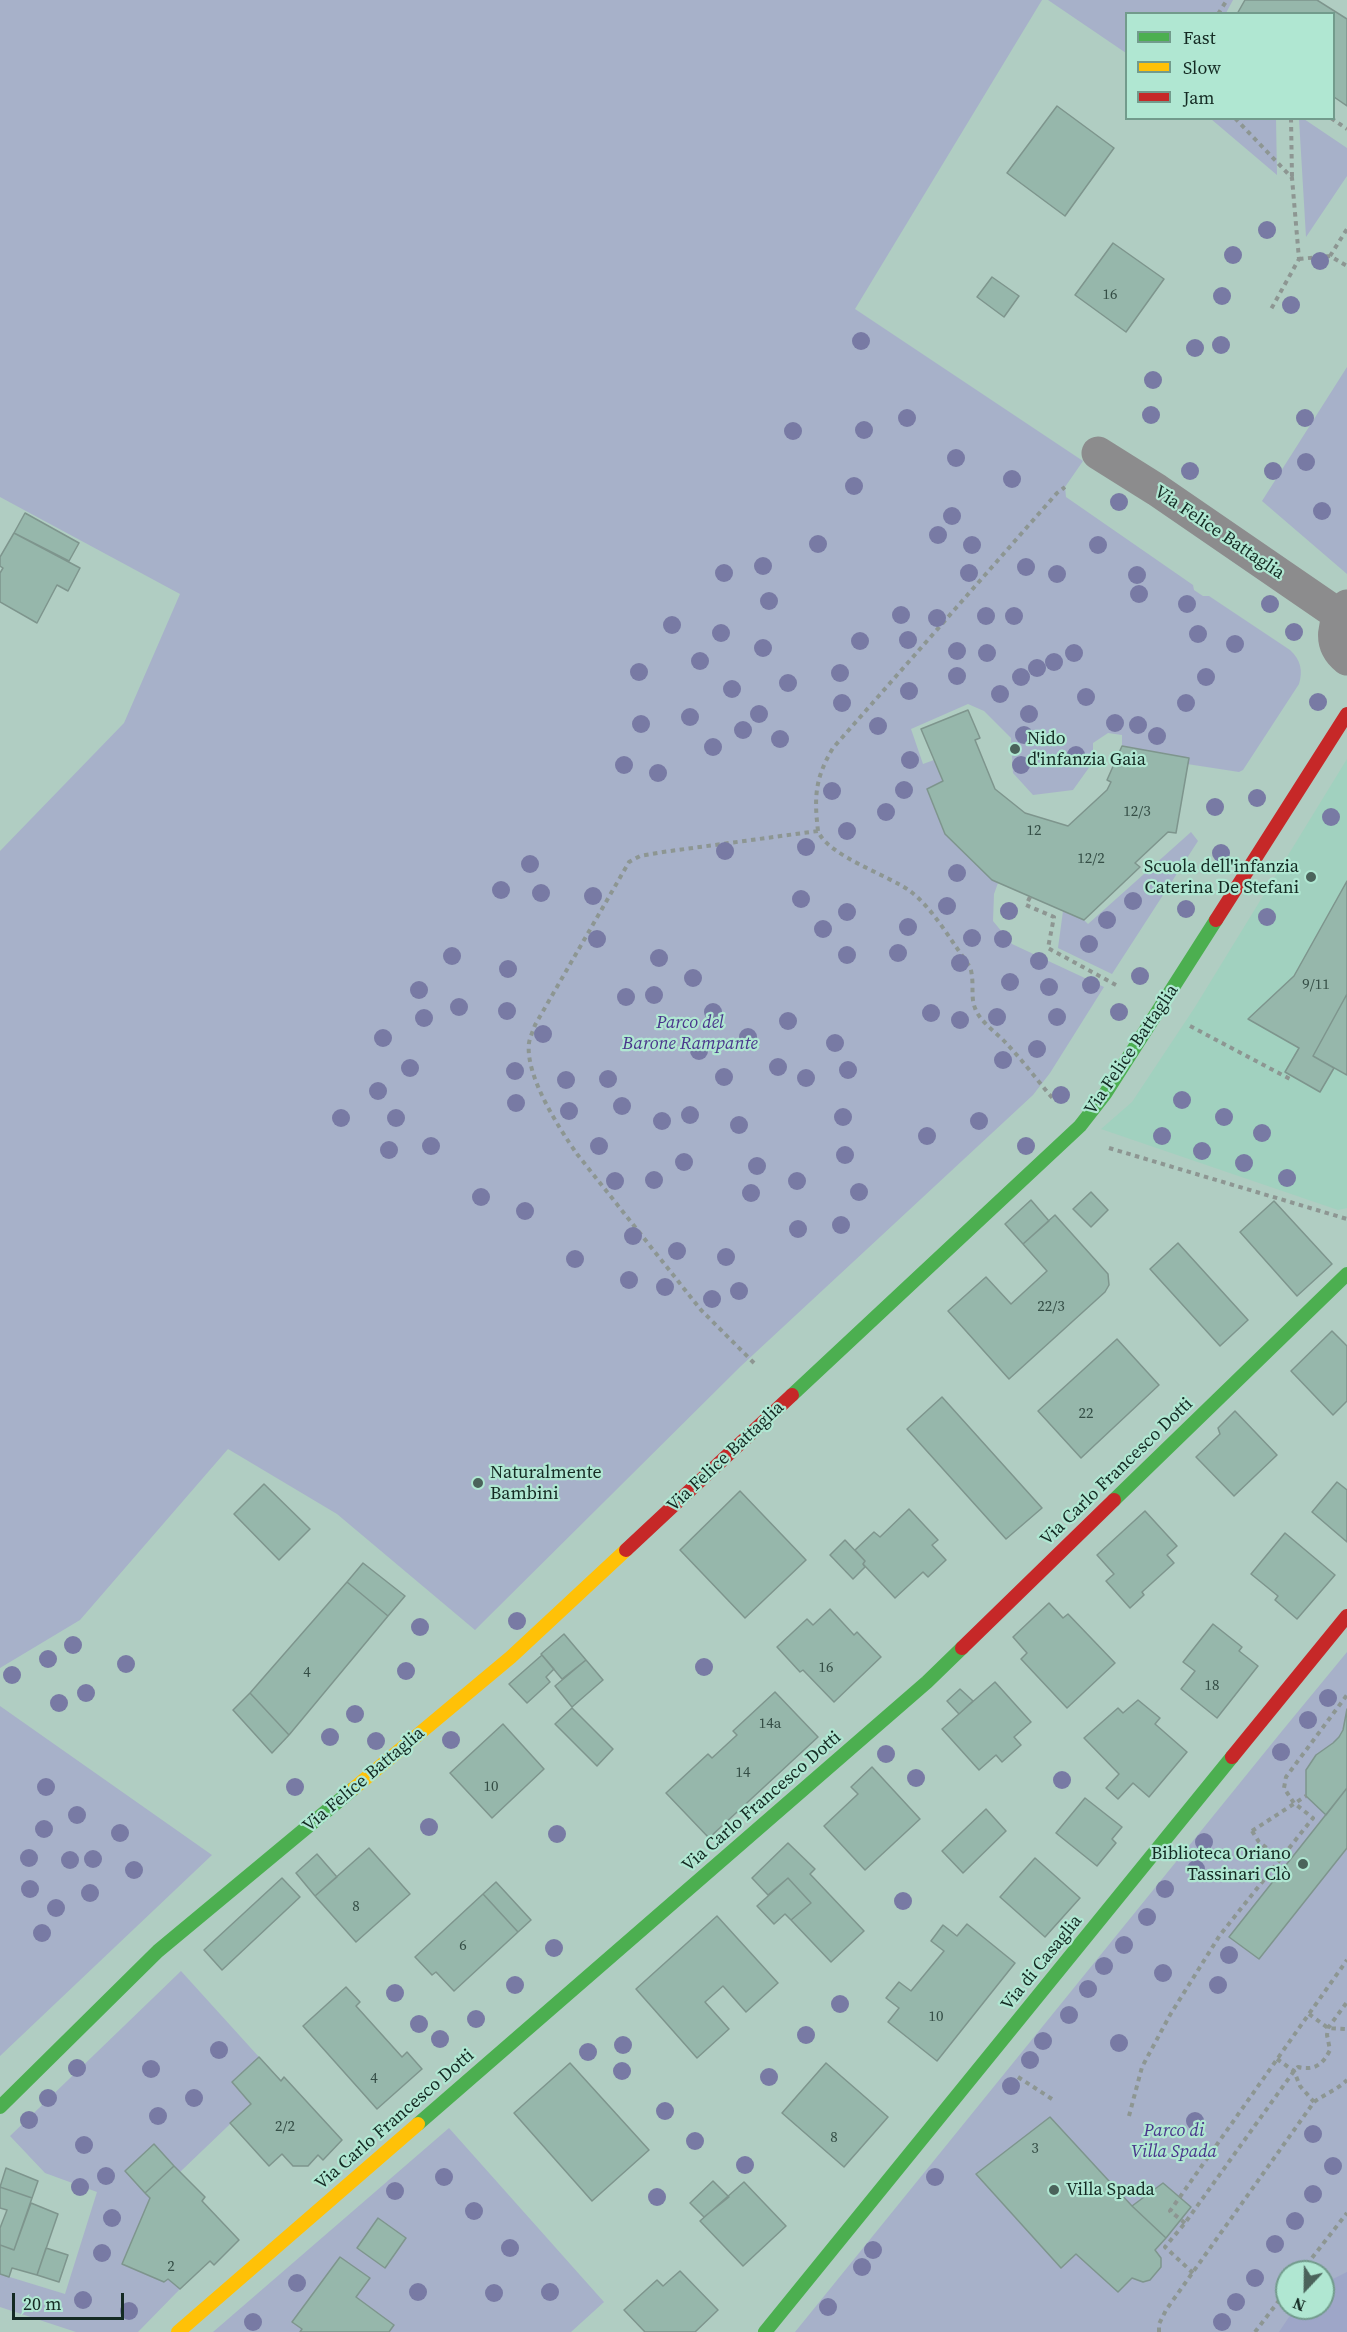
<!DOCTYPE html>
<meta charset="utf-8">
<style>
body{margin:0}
#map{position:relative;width:1347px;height:2332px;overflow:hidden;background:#b0cdc2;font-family:"Source Serif 4",serif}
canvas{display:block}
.legend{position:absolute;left:1125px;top:12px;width:210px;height:108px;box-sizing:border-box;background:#b0e7d2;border:2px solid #729b8c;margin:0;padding:8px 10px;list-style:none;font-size:18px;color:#142a23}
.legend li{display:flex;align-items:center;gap:12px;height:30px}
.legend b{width:30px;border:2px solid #729b8c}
.north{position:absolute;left:1275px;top:2260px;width:60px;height:60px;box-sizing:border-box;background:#b0e7d2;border:2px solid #729b8c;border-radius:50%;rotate:202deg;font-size:16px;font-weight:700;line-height:24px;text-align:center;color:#142a23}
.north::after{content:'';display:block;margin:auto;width:21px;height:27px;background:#4b635b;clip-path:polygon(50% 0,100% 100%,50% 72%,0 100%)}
.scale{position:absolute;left:12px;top:2293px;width:112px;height:27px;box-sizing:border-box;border:3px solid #142a23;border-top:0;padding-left:8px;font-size:18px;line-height:21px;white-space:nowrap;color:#142a23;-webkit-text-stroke:4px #b0e7d2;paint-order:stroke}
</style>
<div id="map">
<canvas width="1347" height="2332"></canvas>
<ul class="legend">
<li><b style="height:8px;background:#4caf50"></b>Fast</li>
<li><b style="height:8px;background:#ffc107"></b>Slow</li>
<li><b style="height:8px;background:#c62828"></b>Jam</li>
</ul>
<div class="north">N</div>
<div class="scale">20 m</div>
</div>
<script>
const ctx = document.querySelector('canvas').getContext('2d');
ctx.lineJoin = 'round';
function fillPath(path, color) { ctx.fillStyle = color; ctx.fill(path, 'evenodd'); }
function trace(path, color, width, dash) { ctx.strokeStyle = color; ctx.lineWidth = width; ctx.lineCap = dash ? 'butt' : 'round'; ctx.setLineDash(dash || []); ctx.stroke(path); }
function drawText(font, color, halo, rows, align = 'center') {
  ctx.font = font + ' "Source Serif 4",serif'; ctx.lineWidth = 4.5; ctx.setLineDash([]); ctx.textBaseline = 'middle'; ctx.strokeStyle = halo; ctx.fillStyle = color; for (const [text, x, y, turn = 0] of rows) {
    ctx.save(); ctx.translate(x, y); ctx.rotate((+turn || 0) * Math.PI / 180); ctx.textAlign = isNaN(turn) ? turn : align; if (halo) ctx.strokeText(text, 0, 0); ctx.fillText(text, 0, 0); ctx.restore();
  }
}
fillPath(new Path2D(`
 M1347 759V1208L1338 1210 1101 1129 1132 1102 1195 1007Z`), '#a1d1bf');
fillPath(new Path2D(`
 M0 0H1042L855 309 1083 461 1065 487 1066 497 1193 585 1194 590 1203 596H1209L1290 650C1301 660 1303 671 1299 684L1243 770 1239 772 1187 764 1188 758 1122 746V735L1108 733 1093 743V762L1073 790 1033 795 1013 773 1011 738 984 711 968 704 911 729 923 764 934 760 943 781 927 789 945 834 992 880 998 883 994 894 993 921 1012 944 1104 987 1050 1073 1033 1095 741 1366 475 1630 337 1514 228 1449 80 1620 0 1668V851L124 723 180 594 0 497Z
 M1048 0H1233L1226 13 1126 14V53Z
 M1211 119H1276L1277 175Z
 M1299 119H1304L1347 148V176L1306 237Z
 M1347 367V574L1262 501Z
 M1191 832 1198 841 1112 974 1058 948 1063 911 1084 920 1088 924Z
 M1347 1652V2332H795L1282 1731ZM1287 2272H1323V2308H1287Z
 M0 1706 212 1855 0 2056Z
 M181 1971 259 2057 232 2082 251 2104 180 2172 154 2144 125 2171 150 2198 123 2264 164 2282 168 2279 180 2289 138 2332H76L0 2307V2274L65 2294 97 2192 45 2173 10 2136Z
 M449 2128 604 2302 571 2332H213Z`), '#a7b1c9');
fillPath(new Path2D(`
 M1347 2272V2332H1279L1295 2308H1323V2284Z`), '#9ea6c8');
const building = new Path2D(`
 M1245 0H1317L1347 19V106L1334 97V14H1237Z
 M1057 106 1114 148 1065 216 1007 173Z
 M1113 243 1164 279 1126 332 1075 295Z
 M992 277 1019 296 1004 317 977 297Z
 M25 513 79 543 69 561 14 533Z
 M14 533 80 568 68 591 57 585 37 623 0 602V573L3 568 0 566V557Z
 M968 710 980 738 975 740 995 789 1025 813 1068 826 1107 790 1111 782 1107 780 1122 746 1189 758 1176 833 1168 832 1135 863 1140 867 1084 920 992 880 945 834 927 789 943 781 921 729Z
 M1347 881V994L1313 1056 1334 1068 1320 1092 1285 1072 1299 1048 1248 1019 1294 976Z
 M1347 994V1075L1313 1056Z
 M1091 1192 1108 1210 1091 1227 1073 1209Z
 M1031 1200 1049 1221 1023 1244 1005 1224Z
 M1274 1201 1332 1264 1297 1296 1240 1232Z
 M1055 1215 1108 1274 1109 1285 1105 1292 1009 1379 948 1311 986 1277 1011 1304 1047 1271 1023 1244Z
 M1178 1243 1248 1320 1220 1346 1150 1269Z
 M1332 1331 1347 1346V1401L1333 1415 1291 1371Z
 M1117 1339 1159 1385 1081 1458 1038 1411Z
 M942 1397 1042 1508 1006 1539 907 1429Z
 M1235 1411 1277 1455 1234 1496 1196 1457 1220 1434 1218 1428Z
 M1337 1482 1347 1490V1542L1312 1512Z
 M264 1484 310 1529 279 1560 234 1514Z
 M740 1491 806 1560 745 1618 680 1550Z
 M909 1509 938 1540 932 1545 946 1560 928 1577 923 1572 895 1598 863 1564 865 1561 855 1550 874 1532 880 1537Z
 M1145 1511 1177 1546 1167 1555 1174 1563 1142 1592 1144 1595 1130 1608 1106 1581 1114 1574 1097 1555Z
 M1285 1533 1335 1575 1297 1619 1275 1600 1278 1596 1251 1574Z
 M845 1540 865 1561 863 1564 865 1567 853 1579 830 1555Z
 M363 1563 405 1596 388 1616 347 1582Z
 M347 1582 388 1616 289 1735 250 1693Z
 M1049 1603 1063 1618 1068 1614 1115 1663 1067 1708 1021 1659 1027 1653 1013 1637Z
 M830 1609 854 1635 857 1632 881 1657 834 1702 803 1670 800 1672 777 1647 807 1619 813 1625Z
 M1213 1624 1242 1647 1239 1651 1258 1666 1217 1718 1181 1689 1195 1671 1183 1662Z
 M564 1634 586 1660 562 1679 541 1654Z
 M542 1655 554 1669 546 1677 550 1682 527 1703 509 1684Z
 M586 1660 603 1680 572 1707 555 1686Z
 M995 1682 1031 1722 1014 1737 1021 1745 1002 1762 996 1755 979 1770 942 1729Z
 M960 1689 973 1701 959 1714 947 1701Z
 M775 1692 818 1737 709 1838 666 1793 708 1754 712 1758 737 1735 733 1731Z
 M250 1693 289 1735 272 1753 233 1710Z
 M1138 1700 1160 1718 1155 1724 1187 1752 1149 1797 1133 1783 1118 1799 1106 1788 1119 1774 1084 1738 1118 1708 1123 1713Z
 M572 1708 613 1749 597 1766 555 1724Z
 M1347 1709V1788L1326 1815 1306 1796V1770L1316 1755 1333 1743 1339 1737 1343 1730Z
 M503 1724 544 1769 492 1818 450 1773Z
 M872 1767 920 1819 865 1870 824 1826 858 1794 851 1787Z
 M1347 1788V1848L1259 1959 1229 1937Z
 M1085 1798 1122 1827 1112 1839 1116 1843 1097 1866 1056 1833Z
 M986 1809 1006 1831 963 1873 942 1851Z
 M788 1843 815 1869 810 1874 864 1931 831 1962 791 1920 811 1903 788 1878 768 1895 752 1878Z
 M369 1848 410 1894 356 1942 315 1896Z
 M317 1854 337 1877 315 1896 296 1873Z
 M1035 1858 1080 1898 1045 1937 1000 1897Z
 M282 1878 300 1897 222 1970 204 1950Z
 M788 1878 811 1903 791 1920 785 1914 774 1924 757 1906Z
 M496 1882 531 1920 518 1932 483 1894Z
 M483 1894 518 1932 454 1991 436 1972 432 1975 415 1957Z
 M717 1916 778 1983 746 2012 723 1986 705 2002 729 2029 697 2058 636 1989Z
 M967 1924 1015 1963 937 2061 888 2022 899 2008 886 1998 899 1982 911 1991 944 1951 931 1941 943 1925 957 1936Z
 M346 1987 360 2002 356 2006 402 2057 407 2052 422 2069 377 2109 303 2026Z
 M259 2057 281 2081 284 2077 342 2140 323 2160 318 2155 308 2166H293L282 2154 269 2166 230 2123 251 2104 232 2082Z
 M570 2063 649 2150 592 2201 514 2113Z
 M826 2063 888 2117 844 2167 782 2113Z
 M1050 2117 1132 2206 1166 2238 1155 2250 1161 2258V2267L1150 2280 1143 2282 1132 2278 1118 2292 1076 2254 1061 2268 976 2174Z
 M154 2144 174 2166 145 2193 125 2171Z
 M174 2166 205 2197 202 2201 239 2240 214 2265 210 2261 180 2289 168 2279 164 2282 122 2264 150 2198 145 2193Z
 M6 2168 38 2181 32 2198 0 2187Z
 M713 2181 729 2197 704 2217 690 2203Z
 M744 2182 786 2226 743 2266 700 2221Z
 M1163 2183 1191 2207 1166 2238 1132 2206Z
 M0 2187 32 2198 14 2250 0 2245V2228L7 2210 0 2208Z
 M31 2203 58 2214 37 2275 12 2268 9 2277 0 2274V2245L14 2250Z
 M378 2218 406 2238 385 2268 357 2248Z
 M46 2248 68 2255 59 2282 37 2275Z
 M340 2257 370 2278 356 2297 394 2325 389 2332H300L302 2329 292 2322Z
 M680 2271 718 2310 695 2332H645L624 2310 657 2280 663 2286Z`);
fillPath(building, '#96b7ab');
trace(building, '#7e958d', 1.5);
trace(new Path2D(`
 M1218 14 1227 0
 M1235 118 1292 178 1299 259 1270 311
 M1291 118 1292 177
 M1331 118 1347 129
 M1330 256 1347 229
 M1299 259 1330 256 1347 266
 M818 831C814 797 815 778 833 748L1057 493 1065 487
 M1030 897 1026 905 1054 917 1048 948 1116 985
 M1190 1026 1290 1079
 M1109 1148 1347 1219
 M754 1363 701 1310 577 1154C559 1128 525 1076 529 1043 530 1037 533 1031 535 1025L629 862 640 856 663 852 818 831C828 856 888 875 910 891 933 908 953 944 970 967 975 982 970 996 975 1008 980 1022 996 1032 1006 1043 1023 1061 1038 1081 1054 1100
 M1252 1831 1259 1842 1281 1859
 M1309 2014 1328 2028 1347 2029
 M1277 2059 1294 2071 1300 2086 1314 2102
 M1018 2077 1055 2101
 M1129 2116 1142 2067 1170 2015 1220 1935 1313 1818 1294 1803 1284 1788 1286 1777 1347 1695
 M1185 2223 1170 2211 1347 1960
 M1301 2272 1347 2213
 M1193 2273 1165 2247 1185 2223 1294 2071 1298 2067C1315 2071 1323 2064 1330 2050L1327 2035 1328 2028 1347 2002
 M1159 2332V2324L1166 2310 1314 2102C1325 2094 1337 2090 1347 2080
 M1255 2332 1287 2290`), '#8d9692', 4, [4.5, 4.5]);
trace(new Path2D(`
 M1098 453 1157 490 1339 615
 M1347 606C1333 622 1328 644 1347 659`), '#8c8c8d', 33);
trace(new Path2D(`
 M792 1395 1080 1126 1105 1094 1216 920
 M1114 1500 1347 1274
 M0 2107 158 1951 353 1789
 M418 2124 927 1682 962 1648
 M765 2332 1232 1757`), '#4caf50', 14);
trace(new Path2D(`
 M353 1789 511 1657 626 1550
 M178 2332 418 2124`), '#ffc107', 14);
trace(new Path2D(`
 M1216 920 1347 714
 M626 1550 792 1395
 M962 1648 1114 1500
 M1232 1757 1347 1616`), '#c62828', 14);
trace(new Path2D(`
 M1252 1831 1306 1796`), '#8d9692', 4, [4.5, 4.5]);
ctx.fillStyle = '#787aa4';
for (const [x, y] of [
 [1267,230],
 [1233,255],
 [1320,261],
 [1222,296],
 [1291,305],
 [861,341],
 [1221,345],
 [1195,348],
 [1153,380],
 [1151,415],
 [907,418],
 [1305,418],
 [864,430],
 [793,431],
 [956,458],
 [1306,462],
 [1190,471],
 [1273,471],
 [1012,479],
 [854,486],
 [1119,502],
 [1322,511],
 [952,516],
 [938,535],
 [818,544],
 [972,545],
 [1098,545],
 [763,566],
 [1026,567],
 [724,573],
 [969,573],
 [1057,574],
 [1137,575],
 [1139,594],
 [769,601],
 [1187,604],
 [1270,604],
 [901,615],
 [986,616],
 [1014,616],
 [937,618],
 [672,625],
 [1294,632],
 [721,633],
 [1198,634],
 [908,640],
 [860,641],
 [1235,644],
 [763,648],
 [957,651],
 [987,653],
 [1074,653],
 [700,661],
 [1054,662],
 [1037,668],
 [639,672],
 [840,673],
 [957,676],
 [1021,677],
 [1206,677],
 [788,683],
 [732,689],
 [909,691],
 [1000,694],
 [1086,697],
 [1318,702],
 [842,703],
 [1186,703],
 [759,714],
 [1029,714],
 [690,717],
 [1115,723],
 [641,724],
 [1138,725],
 [878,726],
 [743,730],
 [1024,735],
 [1157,736],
 [780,739],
 [713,747],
 [1076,755],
 [910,760],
 [624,765],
 [1021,765],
 [658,773],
 [904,790],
 [832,791],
 [1257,798],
 [1215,807],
 [886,812],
 [1331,817],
 [847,831],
 [806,847],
 [725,851],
 [1221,853],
 [530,864],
 [957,873],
 [501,890],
 [541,893],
 [593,896],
 [801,899],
 [1133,901],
 [947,906],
 [1186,909],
 [1009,911],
 [847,912],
 [1267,917],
 [1107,920],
 [908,927],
 [823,929],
 [972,938],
 [597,939],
 [1003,939],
 [1089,944],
 [898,953],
 [847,955],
 [452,956],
 [659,958],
 [1039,961],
 [960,963],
 [508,969],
 [1140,976],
 [693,978],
 [1010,982],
 [1091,985],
 [1049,987],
 [419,990],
 [654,995],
 [626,997],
 [459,1007],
 [507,1011],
 [713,1012],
 [1119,1012],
 [931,1013],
 [997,1017],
 [1057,1017],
 [424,1018],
 [960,1020],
 [788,1021],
 [543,1034],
 [748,1037],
 [383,1038],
 [835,1043],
 [1037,1049],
 [699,1051],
 [1003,1060],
 [778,1067],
 [410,1068],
 [848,1070],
 [515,1071],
 [724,1077],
 [806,1078],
 [608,1079],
 [566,1080],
 [378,1091],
 [1061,1095],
 [1182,1100],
 [516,1103],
 [622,1106],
 [569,1111],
 [690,1115],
 [843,1117],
 [1224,1117],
 [341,1118],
 [396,1118],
 [662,1121],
 [979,1121],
 [739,1125],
 [1262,1133],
 [927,1136],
 [1162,1136],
 [431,1146],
 [599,1146],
 [1026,1146],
 [389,1150],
 [1202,1151],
 [845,1155],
 [684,1162],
 [1244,1163],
 [757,1166],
 [1287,1178],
 [654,1180],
 [615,1181],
 [797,1181],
 [859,1192],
 [751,1193],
 [481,1197],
 [525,1211],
 [841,1225],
 [798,1229],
 [633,1236],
 [677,1251],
 [726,1257],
 [575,1259],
 [629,1280],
 [665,1287],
 [739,1291],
 [712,1299],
 [517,1621],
 [420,1627],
 [73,1645],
 [48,1659],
 [126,1664],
 [704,1667],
 [406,1671],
 [12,1675],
 [86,1693],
 [1328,1698],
 [59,1703],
 [355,1714],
 [1308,1720],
 [330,1737],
 [451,1740],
 [376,1741],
 [1281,1752],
 [886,1754],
 [916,1778],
 [1062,1780],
 [46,1787],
 [295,1787],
 [77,1815],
 [429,1827],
 [44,1829],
 [120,1833],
 [557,1834],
 [1204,1842],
 [29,1858],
 [93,1859],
 [70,1860],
 [1196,1869],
 [134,1870],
 [30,1889],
 [1165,1889],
 [90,1893],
 [903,1901],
 [56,1908],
 [1147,1917],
 [42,1933],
 [1124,1945],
 [554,1948],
 [1229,1955],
 [1104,1966],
 [1163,1973],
 [515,1985],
 [1218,1985],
 [1088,1989],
 [395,1993],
 [840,2004],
 [1069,2015],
 [476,2019],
 [419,2024],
 [806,2035],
 [440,2039],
 [1043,2041],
 [1119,2043],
 [623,2045],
 [219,2050],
 [588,2052],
 [1030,2060],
 [77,2068],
 [151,2069],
 [622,2071],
 [769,2077],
 [1011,2086],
 [48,2098],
 [194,2098],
 [665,2111],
 [158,2116],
 [29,2120],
 [1195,2121],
 [1313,2134],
 [695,2141],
 [84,2145],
 [745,2165],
 [1333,2166],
 [106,2176],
 [444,2177],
 [935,2177],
 [80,2187],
 [395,2191],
 [1313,2194],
 [657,2197],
 [474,2211],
 [112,2218],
 [1295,2221],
 [1275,2244],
 [510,2248],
 [873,2250],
 [102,2253],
 [862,2267],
 [1255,2278],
 [297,2283],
 [418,2292],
 [550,2292],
 [494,2293],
 [83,2300],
 [1236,2302],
 [828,2307],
 [129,2311],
 [253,2322],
 [1222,2322]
]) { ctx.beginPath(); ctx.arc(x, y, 9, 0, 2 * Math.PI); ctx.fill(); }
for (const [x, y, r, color] of [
 [1015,749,6,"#4b635b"],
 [1311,877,6,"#4b635b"],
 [478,1483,6,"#4b635b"],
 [1303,1864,6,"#4b635b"],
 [1054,2190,6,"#4b635b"]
]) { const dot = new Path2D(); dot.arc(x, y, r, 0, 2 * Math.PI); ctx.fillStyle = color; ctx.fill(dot); trace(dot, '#b0e7d2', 2); }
drawText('15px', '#354e46', null, [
 ["16",1110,295],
 ["12/3",1137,812],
 ["12",1034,831],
 ["12/2",1091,859],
 ["9/11",1316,985],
 ["22/3",1051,1307],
 ["22",1086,1414],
 ["16",826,1668],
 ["4",307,1673],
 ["18",1212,1686],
 ["14a",770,1724],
 ["14",743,1773],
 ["10",491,1787],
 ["8",356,1907],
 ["6",463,1946],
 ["10",936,2017],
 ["4",374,2079],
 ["2/2",285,2127],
 ["8",834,2138],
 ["3",1035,2149],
 ["2",171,2267]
]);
drawText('18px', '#142a23', '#b0e7d2', [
 ["Via Felice Battaglia",1219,533,34],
 ["Via Felice Battaglia",1132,1050,-56],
 ["Via Felice Battaglia",726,1457,-43],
 ["Via Carlo Francesco Dotti",1117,1472,-44],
 ["Via Felice Battaglia",364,1780,-40],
 ["Via Carlo Francesco Dotti",762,1802,-41],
 ["Via di Casaglia",1042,1963,-51],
 ["Via Carlo Francesco Dotti",395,2120,-41]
]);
drawText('18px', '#142a23', '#b0e7d2', [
 ["Nido",1027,739],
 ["d'infanzia Gaia",1027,760],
 ["Scuola dell'infanzia",1299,867,"right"],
 ["Caterina De Stefani",1299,888,"right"],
 ["Naturalmente",490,1473],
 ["Bambini",490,1494],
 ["Biblioteca Oriano",1291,1854,"right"],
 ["Tassinari Clò",1291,1875,"right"],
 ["Villa Spada",1066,2190]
], 'left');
drawText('italic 18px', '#4a378c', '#b0e7d2', [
 ["Parco del",690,1023],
 ["Barone Rampante",690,1044],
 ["Parco di",1174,2131],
 ["Villa Spada",1174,2152]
]);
</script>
